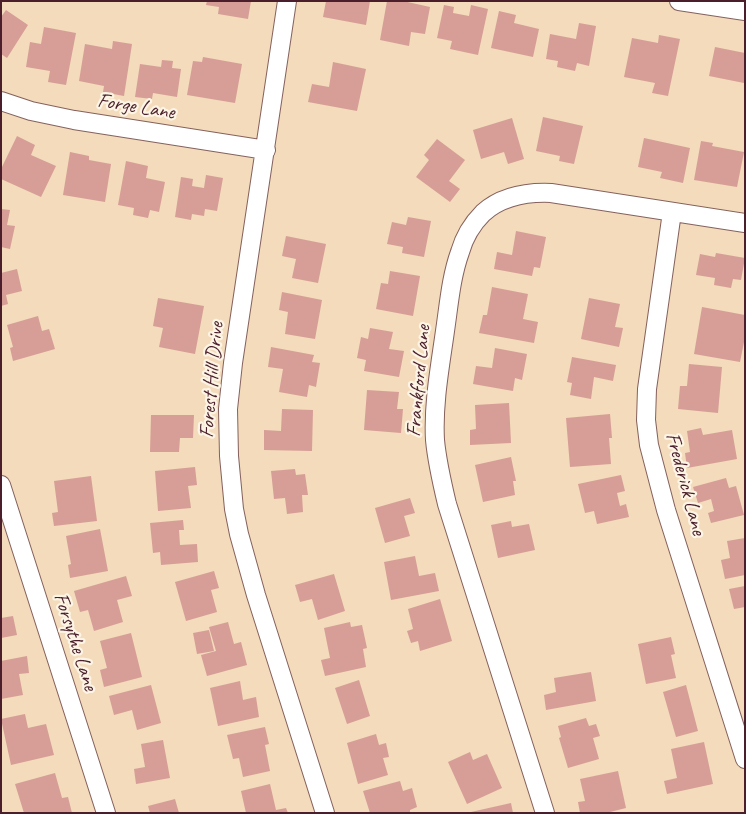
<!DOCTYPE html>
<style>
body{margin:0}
#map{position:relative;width:746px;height:814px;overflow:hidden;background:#f3dbbb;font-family:Caveat,sans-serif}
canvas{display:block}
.frame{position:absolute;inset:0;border:2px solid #4a1f2b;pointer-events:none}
</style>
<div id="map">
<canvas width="746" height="814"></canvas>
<div class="frame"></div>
</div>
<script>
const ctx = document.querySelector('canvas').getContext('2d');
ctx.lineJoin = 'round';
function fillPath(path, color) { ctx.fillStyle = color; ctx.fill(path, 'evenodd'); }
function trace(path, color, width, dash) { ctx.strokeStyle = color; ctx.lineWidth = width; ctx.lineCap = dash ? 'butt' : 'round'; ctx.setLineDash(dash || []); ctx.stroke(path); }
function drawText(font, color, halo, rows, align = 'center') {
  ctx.font = font + ' Caveat,sans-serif'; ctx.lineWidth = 4.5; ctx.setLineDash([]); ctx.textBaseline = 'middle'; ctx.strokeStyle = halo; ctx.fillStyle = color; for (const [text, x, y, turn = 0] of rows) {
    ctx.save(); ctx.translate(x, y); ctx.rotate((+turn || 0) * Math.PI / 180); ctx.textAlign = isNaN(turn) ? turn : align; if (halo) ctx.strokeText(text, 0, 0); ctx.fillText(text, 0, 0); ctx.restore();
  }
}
fillPath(new Path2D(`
 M207 1H251L248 19 218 14 219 7 206 5Z
 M326 1H370L366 25 323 17Z
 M387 1H403L430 7 425 34 411 32 409 46 380 40Z
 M444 5 454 7 453 13 469 16 471 5 488 9 478 55 450 49 452 41 437 38Z
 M6 10 28 25 7 58 1 54V17Z
 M499 11 516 15 514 23 539 29 533 57 491 48Z
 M579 23 596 26 589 66 577 63 575 71 557 67 558 61 546 59 550 34 576 39Z
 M44 27 76 33 66 85 48 82 50 71 26 67 30 42 41 44Z
 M659 35 680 39 668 96 652 93 655 83 624 77 632 38 658 43Z
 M113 41 132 44 124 96 103 92 104 86 79 81 85 44 112 49Z
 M715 47 745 53 744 83 709 76Z
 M203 57 242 64 235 103 187 95 193 61 202 62Z
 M162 60 173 61 172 68 181 69 177 97 153 93 152 99 135 97 140 64 161 67Z
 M333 62 366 69 357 111 308 102 312 84 329 87Z
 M543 117 583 126 574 164 559 161 560 156 536 151Z
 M512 118 524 159 508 164 504 152 481 159 473 130Z
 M17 136 35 145 31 155 56 166 41 197 1 179V169Z
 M644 138 690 148 683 183 660 178 662 172 638 167Z
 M437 139 465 160 449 181 460 189 450 202 416 177 429 160 424 155Z
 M701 141 713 143 712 146 744 152 737 187 694 180Z
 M70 152 89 156V160L111 164 105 202 63 195Z
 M126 161 148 166 146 178 165 182 159 212 150 210 148 218 133 215 134 208 118 205Z
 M206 175 223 178 217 211 205 209 204 216 192 214 191 220 175 217 181 177 193 179 192 186 204 188Z
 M1 209 10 210 7 225 15 226 10 249 1 247Z
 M408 217 431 221 424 257 402 253 403 247 387 244 392 222 406 225Z
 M516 231 546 237 540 268 534 267 532 276 494 269 497 252 512 255Z
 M286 236 326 244 318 283 292 278 296 259 282 256Z
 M716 253 745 258 741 280 733 279 731 288 714 285 715 278 696 275 700 254 715 257Z
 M17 269 22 291 6 295 8 304 1 306V273Z
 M390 271 420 276 413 316 376 309 381 283 388 284Z
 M492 287 528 294 523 319 538 322 534 343 479 333 483 315H487Z
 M282 292 322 300 315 339 285 334 288 312 279 310Z
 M158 298 204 306 195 354 159 347 163 328 153 326Z
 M589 298 620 304 615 327 623 328 619 347 581 339Z
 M702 307 745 315V337L740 362 694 354Z
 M38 316 42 331 49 329 55 349 13 361 10 348 13 347 7 325Z
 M370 328 393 332 389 349 404 351 399 377 364 371 366 360 357 358 361 337 368 339Z
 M271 347 314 355 312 362 320 363 316 387 309 385 307 397 279 392 283 369 268 367Z
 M495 348 527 354 522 380 515 378 513 391 473 384 476 366 492 368Z
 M572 357 616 365 613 381 594 377 591 399 570 395 572 383 567 382Z
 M689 364 722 367 718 413 678 409 680 386H687Z
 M367 390 399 392 397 409H403L401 433 364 430Z
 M509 403 511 443 470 445V430L476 429 475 405Z
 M282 409 313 410 312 451 264 450V430L281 431Z
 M610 414 612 438H609L611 464 570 467 566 418Z
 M151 415H194L193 438H180L179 452H150Z
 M701 428 703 435 732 430 737 459 687 468 685 453 690 452 687 431Z
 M511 457 516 481H513L515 495 483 502 475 465Z
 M195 467 197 485 188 486 191 508 158 511 155 471Z
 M295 469 296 475 305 474 308 495H302L303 512 287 514 285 498 274 499 271 471Z
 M621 475 625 491 617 493 620 506 626 504 629 517 597 524 594 511 585 513 578 484Z
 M91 476 97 521 54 526 52 513 58 512 54 481Z
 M726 478 729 488 736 486 744 515 711 523 708 513 714 511 711 499 698 503 693 487Z
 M410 498 415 513 404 516 410 536 385 543 375 508Z
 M183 520 184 530H179L180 545 197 544 198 562 161 565 160 552 153 553 150 523Z
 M511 521 512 527 529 524 535 550 498 558 491 525Z
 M100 529 108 571 70 578 68 565 71 564 66 536Z
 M745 538V575L725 579 721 560 730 558 727 541Z
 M415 556 419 576 435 573 439 591 391 600 384 562Z
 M214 571 219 588 211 590 217 612 186 621 175 582Z
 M334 574 345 611 318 620 312 599 300 602 295 585Z
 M126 576 132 596 117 600 123 622 94 631 88 610 80 612 74 591Z
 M745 586V607L734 609 729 589Z
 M440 599 452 641 420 651 418 641 411 643 407 631 413 629 408 609Z
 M13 616 17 635 1 638V618Z
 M228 622 234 644 241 642 247 665 207 676 201 655 216 651 209 627Z
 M350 622 351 627 362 625 367 648 363 649 366 667 325 676 321 660 330 658 324 628Z
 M209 630 214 651 197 654 193 633Z
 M131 633 142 677 104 687 100 670 107 668 100 641Z
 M671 637 675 654 671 655 676 678 646 684 638 644Z
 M27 656 29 673 19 674 23 695 1 699V661Z
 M591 672 596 701 546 710 544 695 556 692 554 678Z
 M359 680 370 716 347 724 335 688Z
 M240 681 243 700 256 697 259 717 218 726 210 688Z
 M151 685 161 723 137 730 132 710 114 715 109 696Z
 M686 685 698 731 676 737 663 692Z
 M25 714 28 728 46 724 54 755 11 765 1 719Z
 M586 718 589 726 596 724 600 736 593 738 599 759 568 768 559 738 561 737 558 726Z
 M265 727 269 744 265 745 270 771 243 777 239 758 233 759 227 735Z
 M376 734 379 745 386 743 389 757 383 758 388 775 358 784 347 743Z
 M163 740 170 778 136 784 134 769 145 767 141 744Z
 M704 742 713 784 667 794 664 781 677 778 671 749Z
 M470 752 473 760 487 754 502 788 467 804 448 762Z
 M618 771 626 808 606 813H580L578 802 585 801 580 779Z
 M55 773 62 798 68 797 72 813H24L15 784Z
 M400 781 403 791 412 788 417 807 410 810V813H370L363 791Z
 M270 784 276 810 286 808 288 813H246L241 791Z
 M175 799 179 813H150L148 806Z
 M511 803 513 813H471V812Z`), '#d69e97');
const minor = new Path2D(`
 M287 1 233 363 228 409 229 456 234 509 239 534 256 595 325 813
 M679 1 745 11
 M1 101 31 111 74 120 266 150
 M672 212 647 389 646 420 649 445 666 510 745 759
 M1 485 106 813
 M545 813 447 504C442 483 437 462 435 440 433 404 440 367 445 331 449 304 451 277 460 252 464 238 472 224 483 213 502 196 526 192 551 193L745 223`);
trace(minor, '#85615d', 20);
trace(minor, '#fff', 18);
drawText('21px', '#4a1f2b', '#fcf5e5', [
 ["Forge Lane",136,107,9],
 ["Forest Hill Drive",212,380,-85],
 ["Frankford Lane",419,381,-85],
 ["Frederick Lane",685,484,75],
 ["Forsythe Lane",75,642,72]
]);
</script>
